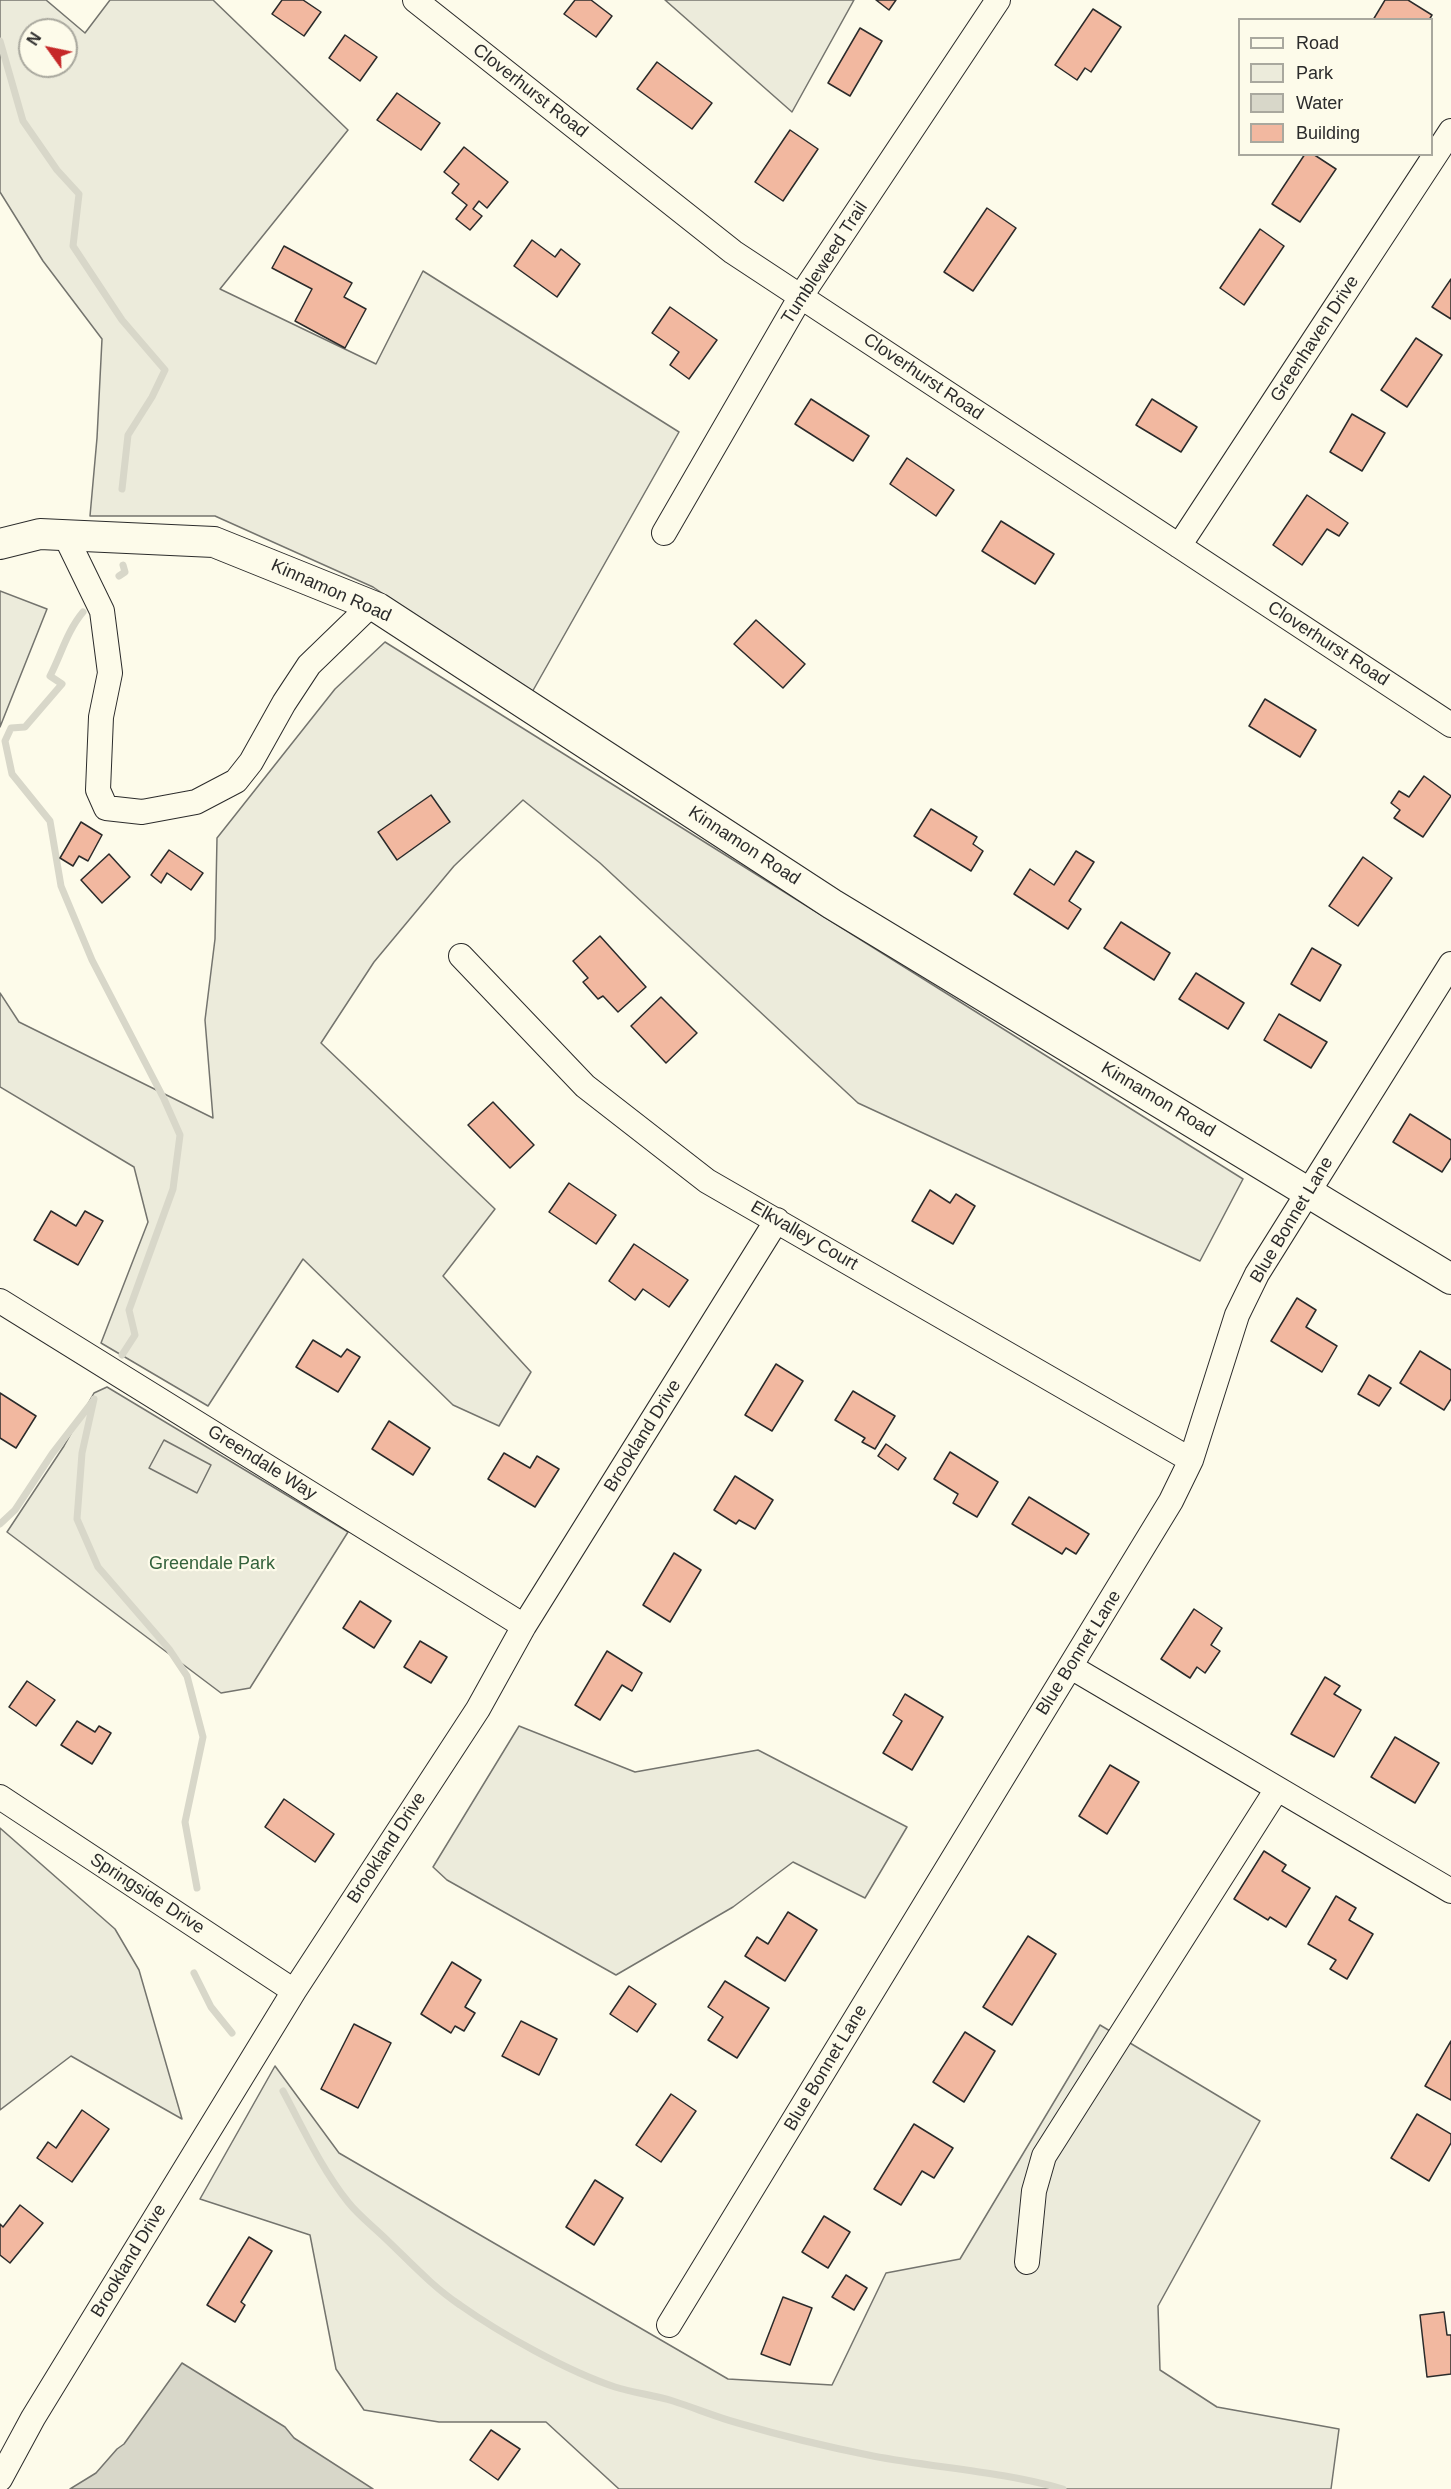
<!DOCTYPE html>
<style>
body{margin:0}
#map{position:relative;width:1451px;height:2489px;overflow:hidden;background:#fdfbea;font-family:Helvetica,sans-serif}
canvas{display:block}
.legend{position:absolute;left:1238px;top:18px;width:195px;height:138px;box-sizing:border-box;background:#fdfbea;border:2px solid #a9a89e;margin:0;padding:8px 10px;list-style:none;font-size:18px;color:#2b2b2b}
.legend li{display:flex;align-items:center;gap:12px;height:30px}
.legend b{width:30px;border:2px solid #a9a89e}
.north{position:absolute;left:18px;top:18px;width:60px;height:60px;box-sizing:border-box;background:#fdfbea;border:2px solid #a9a89e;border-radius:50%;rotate:303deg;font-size:16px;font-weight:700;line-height:24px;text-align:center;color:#2b2b2b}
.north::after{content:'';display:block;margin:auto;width:21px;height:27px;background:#c62828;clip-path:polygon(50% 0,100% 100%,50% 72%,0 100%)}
</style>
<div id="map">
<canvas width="1451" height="2489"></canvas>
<ul class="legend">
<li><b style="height:8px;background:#fdfbea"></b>Road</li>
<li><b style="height:16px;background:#ecebdb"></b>Park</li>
<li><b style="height:16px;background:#d8d7c9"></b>Water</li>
<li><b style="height:16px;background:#f2b8a0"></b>Building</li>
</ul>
<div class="north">N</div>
</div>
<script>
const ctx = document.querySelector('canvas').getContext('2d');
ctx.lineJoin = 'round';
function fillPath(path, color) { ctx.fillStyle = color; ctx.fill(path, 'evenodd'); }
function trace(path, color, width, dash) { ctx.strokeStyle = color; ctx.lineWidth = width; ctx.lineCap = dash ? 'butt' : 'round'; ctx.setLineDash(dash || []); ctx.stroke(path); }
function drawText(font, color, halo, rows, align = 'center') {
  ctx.font = font + ' Helvetica,sans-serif'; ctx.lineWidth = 4.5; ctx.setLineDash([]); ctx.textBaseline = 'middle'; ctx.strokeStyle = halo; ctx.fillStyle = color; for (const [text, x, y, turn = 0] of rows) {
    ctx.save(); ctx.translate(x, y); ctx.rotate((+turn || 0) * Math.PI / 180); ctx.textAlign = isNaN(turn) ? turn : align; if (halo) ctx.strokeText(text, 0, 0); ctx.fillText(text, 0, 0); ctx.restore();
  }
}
const green = new Path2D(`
 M0 0H46L85 33 110 0H213L348 130 220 289 376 364 423 271 679 432 531 694 373 587 215 516H90L97 438 102 339 43 261 0 192ZM30 30H66V66H30Z
 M665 0H854L792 112Z
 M0 591 47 609 0 727Z
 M385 642 1243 1179 1200 1261 858 1103 600 863 523 800 454 866 374 962 321 1043 495 1209 443 1276 531 1372 499 1426 453 1405 303 1259 208 1406 101 1343 148 1222 134 1167 0 1087V993L19 1022 213 1118 205 1020 215 939 217 838 335 689Z
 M107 1387 348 1532 250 1688 221 1693 7 1532 64 1446 94 1393Z
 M519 1726 635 1772 758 1750 907 1827 865 1898 793 1862 733 1907 616 1975 447 1880 433 1867Z
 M0 1828 115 1929 139 1970 182 2119 71 2056 0 2110Z
 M1100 2025 1260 2121 1158 2306 1160 2370 1217 2407 1339 2429 1331 2489H619L546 2422H439L364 2410 336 2369 310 2235 200 2199 275 2066 339 2153 728 2379 832 2385 886 2273 960 2259Z`);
fillPath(green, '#ecebdb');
trace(green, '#74746e', 1.5);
const parking = new Path2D(`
 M164 1440 211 1465 197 1493 149 1468Z`);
fillPath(parking, '#eceadb');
trace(parking, '#74746e', 1.5);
const water = new Path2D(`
 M182 2363 285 2427 294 2438 373 2489H70L96 2473 117 2449 124 2444Z`);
fillPath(water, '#d8d7c9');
trace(water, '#74746e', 1.5);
trace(new Path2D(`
 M0 41 23 121 57 170 79 194 73 246 122 320 165 370 152 397 128 435 122 489
 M119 576 125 572 123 565
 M83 612C67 631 61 655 50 676L62 684 25 727 11 728 5 741 12 774 50 821 61 886 92 960 164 1099 180 1135 173 1189 129 1310 135 1335 122 1355
 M94 1399 82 1453 77 1519 98 1567 169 1649 187 1676 203 1737 185 1822 197 1888
 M0 1524 15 1510 52 1454 93 1401
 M194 1973 211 2007 232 2033
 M283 2091C303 2128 321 2168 348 2202 359 2216 375 2228 388 2241 411 2263 433 2287 460 2305 501 2334 567 2371 615 2387 634 2393 654 2395 673 2401 695 2408 716 2417 738 2423 782 2436 828 2447 873 2456 936 2468 1000 2471 1063 2489`), '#d8d7c9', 7);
const building = new Path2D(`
 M282 0H303L321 12 304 36 272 14Z
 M575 0H591L612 16 596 37 564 14Z
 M876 0H896L889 10Z
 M1385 0H1408L1432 15 1429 20H1373Z
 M1093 9 1121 27 1091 72 1085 68 1077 80 1055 65Z
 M860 28 882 41 850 96 828 83Z
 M345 35 377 57 360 81 329 58Z
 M657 62 712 103 692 129 637 89Z
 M397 93 440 123 421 150 377 120Z
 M790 130 818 149 783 201 755 182Z
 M464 147 508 182 487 208 479 201 473 209 482 216 470 230 456 219 467 205 452 193 459 184 444 172Z
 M1305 154H1313L1336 169 1300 222 1272 204Z
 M987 208 1016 228 973 291 944 272Z
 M1260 229 1284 246 1244 305 1220 288Z
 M532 240 555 257 561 249 580 264 557 297 514 266Z
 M284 246 352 283 344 297 366 309 345 348 295 321 312 289 272 268Z
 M1451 279V319L1432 307Z
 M670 307 717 340 689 379 670 365 679 352 652 333Z
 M1416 338 1442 355 1407 407 1381 390Z
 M811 399 869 436 853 461 795 424Z
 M1152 399 1197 427 1181 452 1136 425Z
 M1352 414 1385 433 1362 471 1330 452Z
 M907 458 954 490 936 516 890 484Z
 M1307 495 1348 523 1339 536 1327 529 1302 565 1273 545Z
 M1001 521 1054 554 1035 584 982 551Z
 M756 620 805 664 783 688 734 644Z
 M1265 699 1316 730 1300 757 1249 726Z
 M1424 776 1451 796 1423 837 1394 818 1400 810 1391 803 1399 791 1409 797Z
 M431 795 450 822 397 860 378 832Z
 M931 809 977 837 973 844 983 851 971 871 914 836Z
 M81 822 102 835 88 861 79 856 73 866 60 858Z
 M169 850 203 873 191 890 167 873 161 883 151 875Z
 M1076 851 1094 862 1069 901 1081 909 1068 929 1014 894 1030 869 1054 885Z
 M109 854 130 877 102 903 81 880Z
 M1363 857 1392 878 1358 926 1329 906Z
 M1121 922 1170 953 1154 980 1104 948Z
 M600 936 646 987 618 1012 603 996 598 999 583 982 588 978 573 961Z
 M1312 948 1341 965 1320 1001 1291 984Z
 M1196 973 1244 1003 1228 1029 1179 999Z
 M661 997 697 1033 666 1063 631 1026Z
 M1279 1014 1327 1042 1311 1068 1264 1040Z
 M493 1102 534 1145 510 1168 468 1125Z
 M1410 1114 1451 1140V1158L1442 1172 1393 1142Z
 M569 1183 616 1215 596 1244 549 1212Z
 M930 1190 950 1203 956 1194 975 1206 953 1244 912 1221Z
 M51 1211 76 1226 85 1211 103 1221 78 1265 34 1240Z
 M634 1244 688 1280 669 1307 643 1289 635 1300 609 1281Z
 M1297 1298 1316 1310 1306 1327 1337 1346 1322 1372 1271 1341Z
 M313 1340 341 1357 347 1349 360 1357 338 1392 296 1367Z
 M1420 1351 1451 1370V1399L1444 1410 1400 1383Z
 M776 1364 803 1381 772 1431 745 1415Z
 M1369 1375 1391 1388 1379 1406 1358 1394Z
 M853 1391 895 1416 875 1449 862 1442 865 1438 835 1420Z
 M0 1393 36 1416 16 1448 0 1438Z
 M389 1421 430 1448 413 1475 372 1449Z
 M886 1444 906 1458 898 1470 878 1456Z
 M950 1452 998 1482 977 1517 953 1503 958 1494 934 1479Z
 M504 1453 530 1468 537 1456 559 1469 535 1507 488 1479Z
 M735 1476 773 1500 755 1529 739 1520 736 1524 714 1510Z
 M1029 1497 1089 1534 1076 1554 1066 1548 1062 1554 1012 1524Z
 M674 1553 701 1570 670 1622 643 1605Z
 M360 1601 391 1621 374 1648 343 1628Z
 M1194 1609 1222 1628 1211 1645 1220 1651 1205 1673 1197 1667 1190 1678 1161 1659Z
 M420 1641 447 1657 431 1683 404 1667Z
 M607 1651 642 1673 632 1691 622 1685 600 1720 575 1705Z
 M1325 1677 1340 1686 1334 1694 1361 1710 1334 1757 1291 1734Z
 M27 1681 55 1700 36 1726 9 1707Z
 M905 1694 943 1717 912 1770 883 1753 902 1721 893 1715Z
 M77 1721 95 1732 99 1726 111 1733 92 1764 61 1745Z
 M1395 1737 1439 1763 1415 1803 1371 1777Z
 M1110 1765 1139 1782 1107 1834 1079 1816Z
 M284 1799 334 1834 315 1862 265 1827Z
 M1264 1851 1286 1865 1282 1871 1310 1888 1286 1927 1270 1917 1268 1920 1234 1899Z
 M1336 1896 1356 1908 1349 1920 1373 1934 1347 1979 1330 1969 1336 1960 1308 1944Z
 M788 1912 817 1930 785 1981 745 1956 757 1937 768 1944Z
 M1028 1936 1056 1954 1012 2025 983 2007Z
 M452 1962 481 1980 465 2007 475 2013 464 2031 455 2026 451 2033 421 2014Z
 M725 1981 769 2008 737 2058 708 2040 723 2017 708 2007Z
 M629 1986 656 2004 637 2032 610 2014Z
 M521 2021 557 2039 539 2075 502 2056Z
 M354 2024 391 2043 358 2108 321 2089Z
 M965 2032 995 2051 964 2102 933 2082Z
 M1451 2041V2100L1425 2086Z
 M671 2094 696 2111 661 2162 636 2145Z
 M82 2110 109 2129 72 2182 37 2158 48 2142 56 2148Z
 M1417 2114 1451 2134V2143L1429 2181 1391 2158Z
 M914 2124 953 2148 934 2178 922 2171 901 2205 874 2189Z
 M595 2180 623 2198 594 2245 566 2227Z
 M20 2205 43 2223 10 2263 0 2255V2224L3 2227Z
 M824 2216 850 2232 828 2268 802 2252Z
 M249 2237 272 2251 241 2302 245 2305 235 2322 207 2305Z
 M846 2275 867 2288 854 2310 832 2297Z
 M783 2297 812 2308 790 2365 761 2354Z
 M1444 2312 1447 2335H1451V2374L1427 2377 1420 2315Z
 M491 2430 520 2449 498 2480 470 2460Z`);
fillPath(building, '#f2b8a0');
trace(building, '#2b2b2b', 1.5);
const minor = new Path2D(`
 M415 0 733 252 1451 725
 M664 533 801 296 998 0
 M65 535 102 611 110 673 101 717 98 790 106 808 142 812 196 802 236 781 251 762 284 703 309 665 371 605
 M1179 546 1451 131
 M461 956 585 1086 707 1181 1191 1460
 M0 1301 524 1626
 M1071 1667 1451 1891
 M0 1797 294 1991
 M1027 2262 1034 2191 1044 2156 1277 1789
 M669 2325 1171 1501 1191 1460 1237 1315 1257 1274 1451 964
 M0 2479 33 2418 294 1991 478 1709 524 1626 777 1220`);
const major = new Path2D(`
 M0 544 40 534 214 542 378 608 832 904 1451 1279`);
trace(minor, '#2b2b2b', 26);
trace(major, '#2b2b2b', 32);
trace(minor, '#fdfbea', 24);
trace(major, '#fdfbea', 30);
drawText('18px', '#2b2b2b', '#fdfbea', [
 ["Cloverhurst Road",530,91,38],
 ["Tumbleweed Trail",825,263,-57],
 ["Greenhaven Drive",1315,339,-57],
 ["Cloverhurst Road",923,377,34],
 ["Kinnamon Road",331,591,24],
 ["Cloverhurst Road",1328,644,33],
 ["Kinnamon Road",744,846,33],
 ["Kinnamon Road",1158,1100,31],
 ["Blue Bonnet Lane",1292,1220,-59],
 ["Elkvalley Court",804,1236,30],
 ["Brookland Drive",643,1436,-58],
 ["Greendale Way",262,1463,32],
 ["Blue Bonnet Lane",1079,1653,-58],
 ["Brookland Drive",387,1848,-57],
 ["Springside Drive",147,1894,33],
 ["Blue Bonnet Lane",826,2068,-59],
 ["Brookland Drive",129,2261,-59]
]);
drawText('18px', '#34623c', '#fdfbea', [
 ["Greendale Park",212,1564]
]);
</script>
